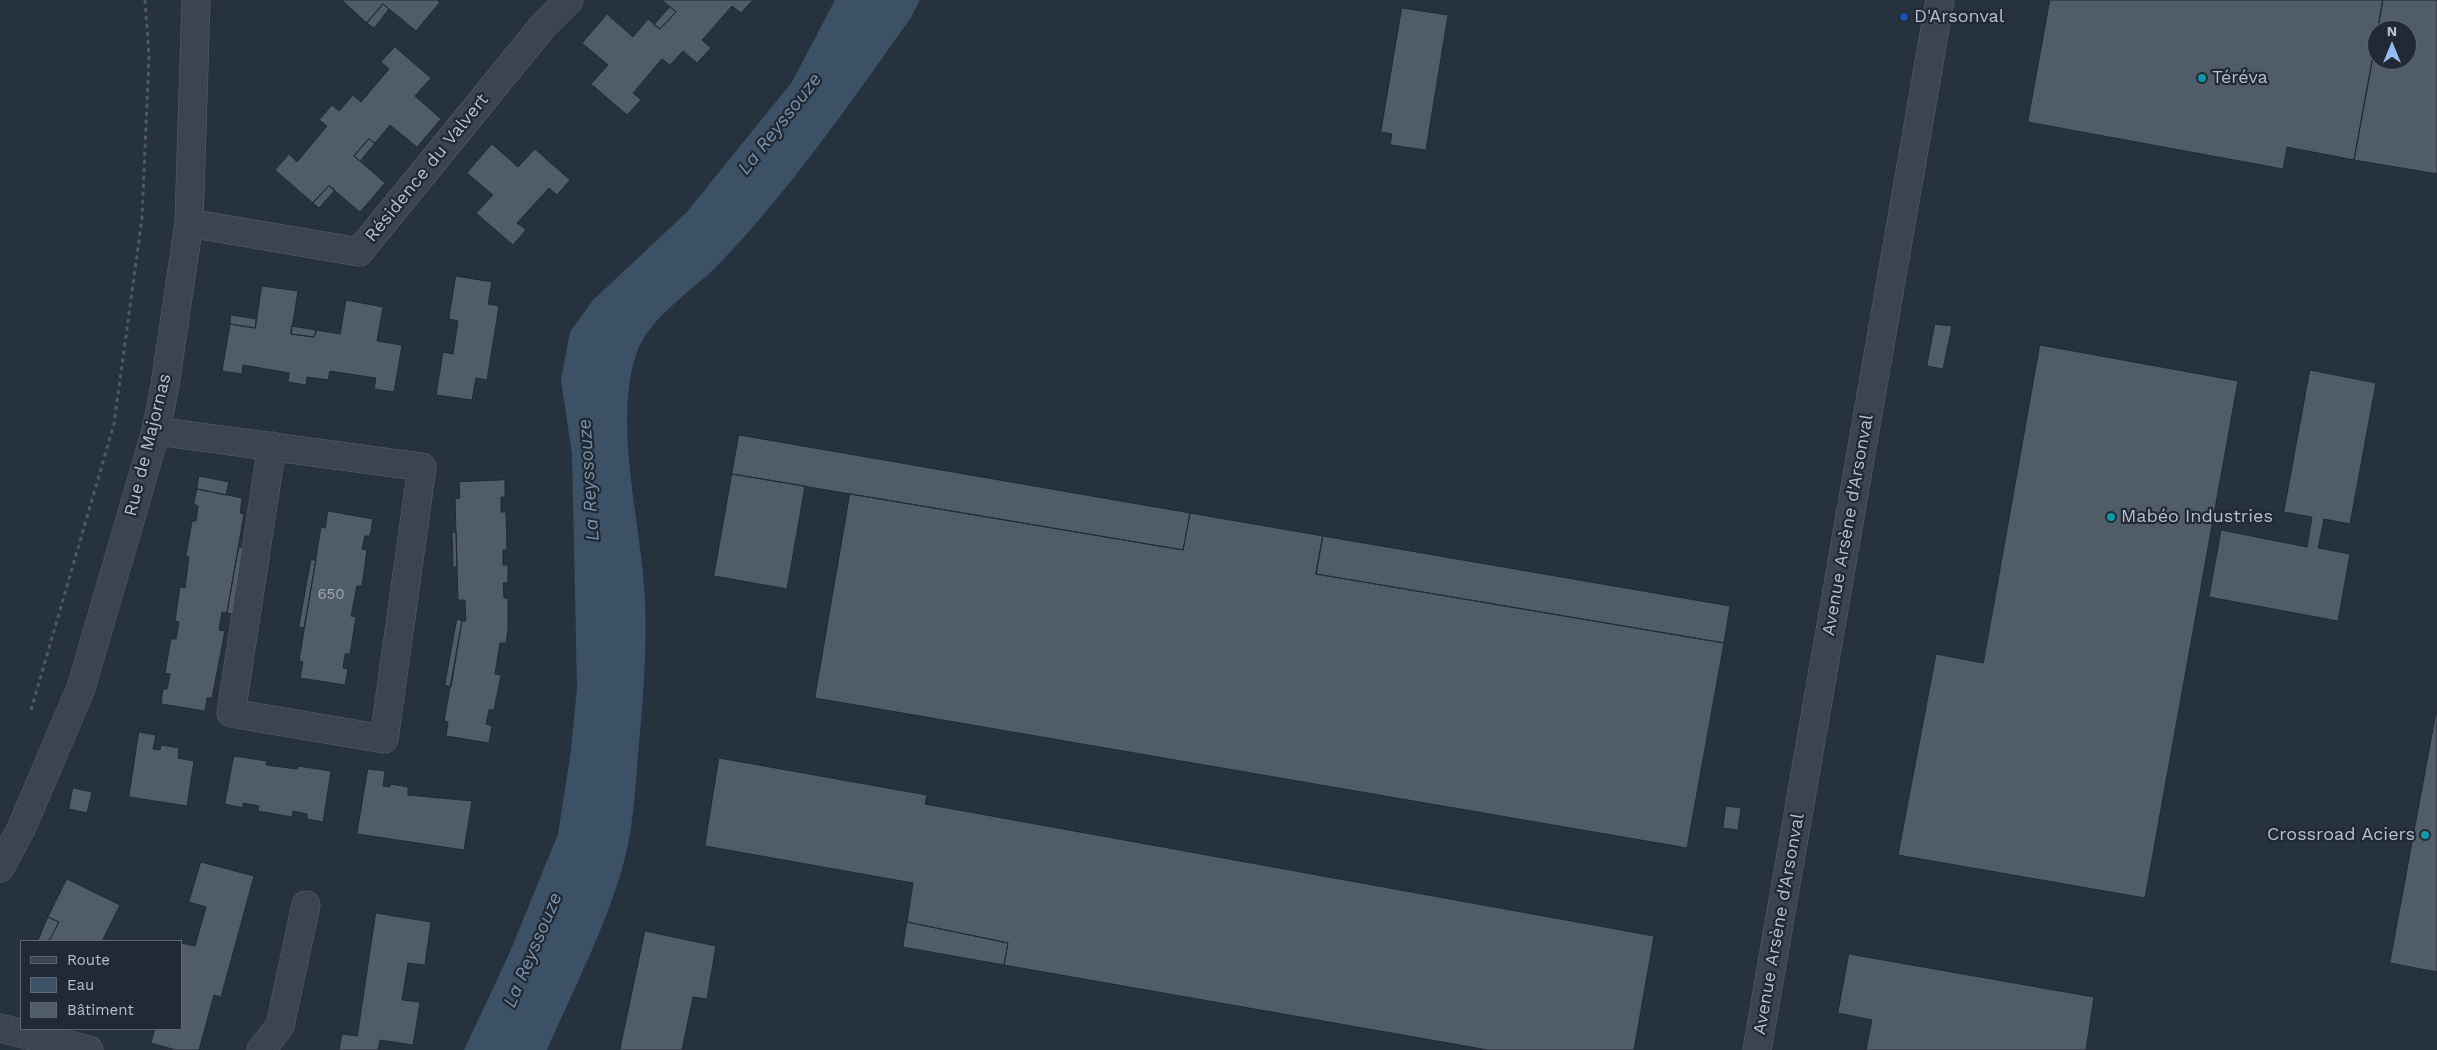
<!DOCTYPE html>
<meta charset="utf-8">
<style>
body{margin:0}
#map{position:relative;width:2437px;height:1050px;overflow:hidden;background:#27323f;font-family:"Work Sans",sans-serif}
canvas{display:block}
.legend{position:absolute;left:20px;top:940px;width:162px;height:90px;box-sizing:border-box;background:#202934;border:1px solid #5c6570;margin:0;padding:6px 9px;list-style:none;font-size:15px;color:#b7bfc9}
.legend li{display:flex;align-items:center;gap:10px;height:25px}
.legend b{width:25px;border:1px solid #5c6570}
.north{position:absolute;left:2367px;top:20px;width:50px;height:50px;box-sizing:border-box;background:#202934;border:1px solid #5c6570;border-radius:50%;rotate:0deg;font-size:14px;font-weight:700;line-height:20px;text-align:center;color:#b7bfc9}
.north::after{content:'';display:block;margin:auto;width:18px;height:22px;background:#93bdf2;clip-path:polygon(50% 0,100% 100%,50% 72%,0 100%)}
</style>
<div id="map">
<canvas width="2437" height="1050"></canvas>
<ul class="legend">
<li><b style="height:6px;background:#3b444f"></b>Route</li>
<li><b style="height:14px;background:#3d5166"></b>Eau</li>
<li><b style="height:14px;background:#505d69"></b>Bâtiment</li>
</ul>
<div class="north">N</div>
</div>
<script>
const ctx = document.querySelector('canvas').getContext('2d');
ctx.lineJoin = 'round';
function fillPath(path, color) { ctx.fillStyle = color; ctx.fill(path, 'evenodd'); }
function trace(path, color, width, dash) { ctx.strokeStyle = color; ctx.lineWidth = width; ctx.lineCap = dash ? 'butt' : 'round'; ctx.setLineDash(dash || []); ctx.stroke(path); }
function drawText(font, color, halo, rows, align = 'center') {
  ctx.font = font + ' "Work Sans",sans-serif'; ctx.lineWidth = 4.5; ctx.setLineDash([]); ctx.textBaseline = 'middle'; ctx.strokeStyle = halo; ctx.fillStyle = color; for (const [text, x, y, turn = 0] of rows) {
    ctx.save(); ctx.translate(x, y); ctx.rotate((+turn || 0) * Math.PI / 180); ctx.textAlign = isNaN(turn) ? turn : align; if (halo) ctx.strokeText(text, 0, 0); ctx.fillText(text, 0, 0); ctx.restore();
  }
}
fillPath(new Path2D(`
 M835 0H920L910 19C850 103 791 189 719 264 692 292 651 315 637 352 612 421 642 526 645 599 647 650 643 703 638 754 635 793 633 832 622 869 604 931 573 990 547 1050H464L510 952 558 834 571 750 577 688 572 454 561 380 570 332 593 300 686 213 792 82Z`), '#3d5166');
const building = new Path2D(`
 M342 0H437L440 2 416 31 383 4 367 23Z
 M662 0H753L741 13 732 6 702 40 711 48 697 63 683 51 670 65 662 59 633 93 641 100 627 115 591 84 608 65 582 43 607 14 633 37 648 19 660 29 676 12Z
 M2050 0H2383L2354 160 2287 147 2283 169 2028 122Z
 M2383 0H2437V174L2354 160 2377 35V60H2407V30H2378Z
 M383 4 389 9 374 28 367 23Z
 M670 7 676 12 660 29 654 25Z
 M1402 8 1448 15 1426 150 1390 145 1392 134 1381 132Z
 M395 47 431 78 415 96 441 119 417 147 390 125 375 143 369 139 354 156 385 183 360 212 329 186 313 203 275 170 289 154 297 162 327 126 319 120 332 105 339 111 353 95 361 102 389 69 381 62Z
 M369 139 375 143 360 161 354 156Z
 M492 144 518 167 535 149 570 180 557 195 549 188 517 223 526 230 513 245 476 213 493 195 467 173Z
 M329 186 335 190 319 208 313 203Z
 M456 276 492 282 488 304 499 306 487 380 476 378 472 400 436 395 443 352 453 354 458 321 449 319Z
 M262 286 298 291 291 334 314 337 317 330 340 334 346 300 383 307 377 341 402 345 394 392 374 389 376 378 330 371 328 380 307 377 306 385 288 382 289 373 243 365 242 374 222 371 230 324 255 328Z
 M231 315 256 319 255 328 230 324Z
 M1935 324 1952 326 1943 369 1927 366Z
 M292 326 316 330 314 337 291 334Z
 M2040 345 2238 381 2145 898 1898 855 1936 654 1983 663Z
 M2310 370 2376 383 2350 524 2324 519 2318 548 2350 554 2338 621 2209 597 2221 530 2307 547 2312 517 2284 512Z
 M739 435 1190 513 1183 550 732 474Z
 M732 474 805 486 787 589 714 576Z
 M199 476 229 482 226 495 197 489Z
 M505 480V497H501V512H506L507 550H503V565H508V583H503L504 598H508V629L506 643H500L495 674 501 675 494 710H489L486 724 492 726 489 743 446 736 448 722 444 721 462 621H466L465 600H458L455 499 460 498 459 482Z
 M197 489 242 498 240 513 244 514 227 613 222 612 219 630 225 631 212 698H207L205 711 161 704 163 689H167L170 674 165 673 171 639H176L179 622 175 621 180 587 185 588 189 557 186 556 192 521H196L198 506 194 504Z
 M850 494 1183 550 1190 513 1323 536 1316 574 1724 643 1687 848 815 698Z
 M328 511 373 519 370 536H365L362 549 367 550 362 586H357L351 616 356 617 350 654H345L343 668 348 669 345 685 300 678 303 662 299 661 321 527 325 528Z
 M456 532 457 567H453L452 533Z
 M1323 536 1730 606 1724 643 1316 574Z
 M239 547 244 548 233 614 227 613Z
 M311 560H316L304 628 299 627Z
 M457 619 462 621 451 687 445 685Z
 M2437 707V972L2390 963Z
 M139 732 156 735 153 749 160 750 161 745 179 748 178 758 194 761 187 806 129 797Z
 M234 756 267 761 266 765 297 769 298 766 331 771 323 822 307 819V814L293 811 292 817 258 811 259 806 243 803V808L225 804Z
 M719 758 927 795 925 804 1654 936 1634 1050H1488L1004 965 1008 943 907 922 913 883 705 846Z
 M368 769 385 771 383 786 390 787 391 784 408 787V795L472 801 464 850 357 834Z
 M73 788 92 792 87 813 69 809Z
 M1726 806 1741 808 1738 830 1723 828Z
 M201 862 254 876 221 997 214 995 199 1050H176L151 1043 155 1029H181V943L195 946 206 907 189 902Z
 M67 879 120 905 102 941H49L59 922 48 917Z
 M376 913 431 922 425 965 408 963 402 1000 420 1002 413 1045 380 1040 378 1050H339L342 1034 357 1036Z
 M48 917 59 922 49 941H38Z
 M907 922 1008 943 1004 965 903 947Z
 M645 931 716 946 707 999 693 997 682 1050H620Z
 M1849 954 2094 997 2086 1050H1866L1872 1020 1838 1013Z`);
fillPath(building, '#505d69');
trace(building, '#222b36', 1);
const minor = new Path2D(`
 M189 223 359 252 543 26 569 0
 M156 431 422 467 384 739 231 713 272 446
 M0 868 21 829 81 688 156 431 165 385 189 223 196 0
 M0 1028 89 1050
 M261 1050 280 1026 306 905`);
const tertiary = new Path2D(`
 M1757 1050 1940 0`);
trace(minor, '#59626c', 29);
trace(tertiary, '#59626c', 29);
trace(new Path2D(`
 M31 710 114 424 142 218 149 56 145 0`), '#495d5f', 3, [4, 4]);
trace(minor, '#3b444f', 28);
trace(tertiary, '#3b444f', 28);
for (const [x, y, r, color] of [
 [1904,17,5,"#1a4fb4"],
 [2202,78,5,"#0f9aa8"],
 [2111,517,5,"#0f9aa8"],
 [2425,835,5,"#0f9aa8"]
]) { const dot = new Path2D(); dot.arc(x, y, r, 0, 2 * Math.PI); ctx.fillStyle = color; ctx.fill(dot); trace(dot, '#202934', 2); }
drawText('15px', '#9da6b1', null, [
 ["650",331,595]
]);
drawText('18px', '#b7bfc9', '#202934', [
 ["D'Arsonval",1914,17],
 ["Téréva",2212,78],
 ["Mabéo Industries",2121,517],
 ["Crossroad Aciers",2415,835,"right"]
], 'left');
drawText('18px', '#b7bfc9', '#202934', [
 ["Résidence du Valvert",427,168,-51],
 ["Rue de Majornas",148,445,-76],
 ["Avenue Arsène d'Arsonval",1848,525,-80],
 ["Avenue Arsène d'Arsonval",1779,924,-80]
]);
drawText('italic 19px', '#7991aa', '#202934', [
 ["La Reyssouze",780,124,-52],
 ["La Reyssouze",589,480,-94],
 ["La Reyssouze",533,950,-67]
]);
</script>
